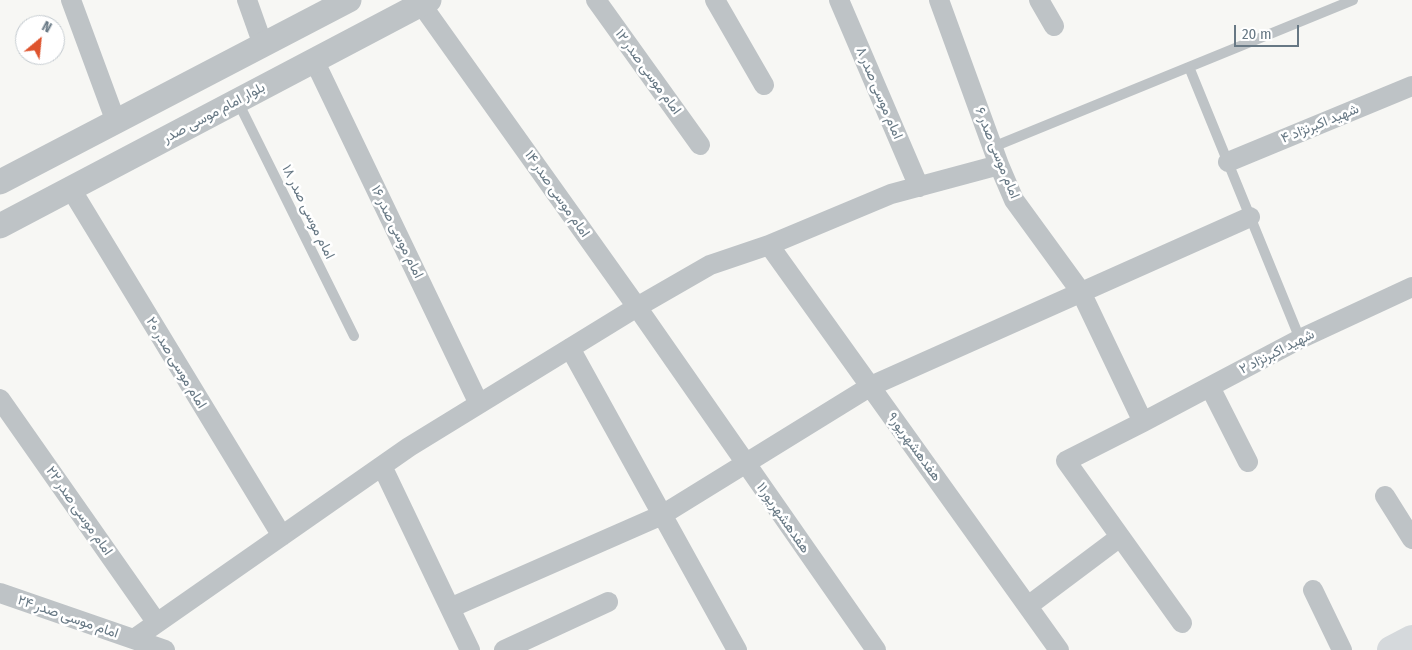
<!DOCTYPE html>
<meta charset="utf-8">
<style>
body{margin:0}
#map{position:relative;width:1412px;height:650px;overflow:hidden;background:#f7f7f4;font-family:"Fira Sans Condensed",sans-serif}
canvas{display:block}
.north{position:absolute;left:15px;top:15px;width:50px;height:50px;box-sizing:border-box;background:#fff;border:1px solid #c2c9ce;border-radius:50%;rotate:28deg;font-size:14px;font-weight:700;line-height:20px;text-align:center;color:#677884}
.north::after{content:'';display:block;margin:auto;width:18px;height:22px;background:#de532d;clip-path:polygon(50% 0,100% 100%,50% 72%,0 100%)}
.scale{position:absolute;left:1234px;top:25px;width:65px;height:22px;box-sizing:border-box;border:2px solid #677884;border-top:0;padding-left:6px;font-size:15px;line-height:18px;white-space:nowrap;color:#677884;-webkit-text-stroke:4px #fff;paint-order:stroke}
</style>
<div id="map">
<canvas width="1412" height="650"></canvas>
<div class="north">N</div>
<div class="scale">20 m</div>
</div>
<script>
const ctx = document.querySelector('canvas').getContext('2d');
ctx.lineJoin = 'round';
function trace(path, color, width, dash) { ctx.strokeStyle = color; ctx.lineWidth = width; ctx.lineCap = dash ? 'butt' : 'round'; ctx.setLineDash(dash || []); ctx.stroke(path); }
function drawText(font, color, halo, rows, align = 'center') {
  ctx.font = font + ' "Fira Sans Condensed",Vazirmatn,sans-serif'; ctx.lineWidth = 5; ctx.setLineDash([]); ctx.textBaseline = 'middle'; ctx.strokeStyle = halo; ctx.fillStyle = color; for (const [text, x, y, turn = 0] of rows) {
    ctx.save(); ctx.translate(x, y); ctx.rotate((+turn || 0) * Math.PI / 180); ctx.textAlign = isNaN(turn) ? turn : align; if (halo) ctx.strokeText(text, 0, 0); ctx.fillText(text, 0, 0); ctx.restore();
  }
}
trace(new Path2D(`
 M1189 67 1300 339
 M238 102 354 336
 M993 147 1353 0`), '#bec3c6', 10);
trace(new Path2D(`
 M71 0 116 122
 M247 0 263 45
 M596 0 700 145
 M715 0 764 85
 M839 0 919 187
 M939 0 999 165 1014 200 1081 292 1143 422
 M1039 0 1054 26
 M421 4 637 307 876 650
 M314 60 479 404
 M1228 162 1412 86
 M71 189 282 536
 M769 245 1059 650
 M570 348 737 650
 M1210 387 1248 462
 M0 399 157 623
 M382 466 470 650
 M1385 496 1412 539
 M1313 590 1342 650
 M0 593 165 650
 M1028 606 1120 537
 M450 608 662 515 871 386 1250 217
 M1182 623 1066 461 1143 422 1300 339 1412 287
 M134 639 409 447 637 307 710 265 769 245 891 194 999 165
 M504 650 608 602`), '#bec3c6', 20);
trace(new Path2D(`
 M0 182 349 0
 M0 226 429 0`), '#bec3c6', 25);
trace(new Path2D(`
 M1391 650 1412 639`), '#d5d9dc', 28);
drawText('14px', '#677884', '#fff', [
 ["امام موسی صدر ۱۲",648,72,54],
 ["امام موسی صدر ۸",879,93,67],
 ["بلوار امام موسی صدر",214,113,-28],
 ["شهید اکبرنژاد ۴",1320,124,-22],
 ["امام موسی صدر ۶",997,153,68],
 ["امام موسی صدر ۱۴",557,194,55],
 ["امام موسی صدر ۱۸",308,212,64],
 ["امام موسی صدر ۱۶",397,232,64],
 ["شهید اکبرنژاد ۲",1277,352,-27],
 ["امام موسی صدر ۲۰",176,363,59],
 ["هفدهشهریور۹",914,447,54],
 ["امام موسی صدر ۲۲",79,511,55],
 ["هفدهشهریور۱۱",783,518,55],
 ["امام موسی صدر ۲۴",68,617,19]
]);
</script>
